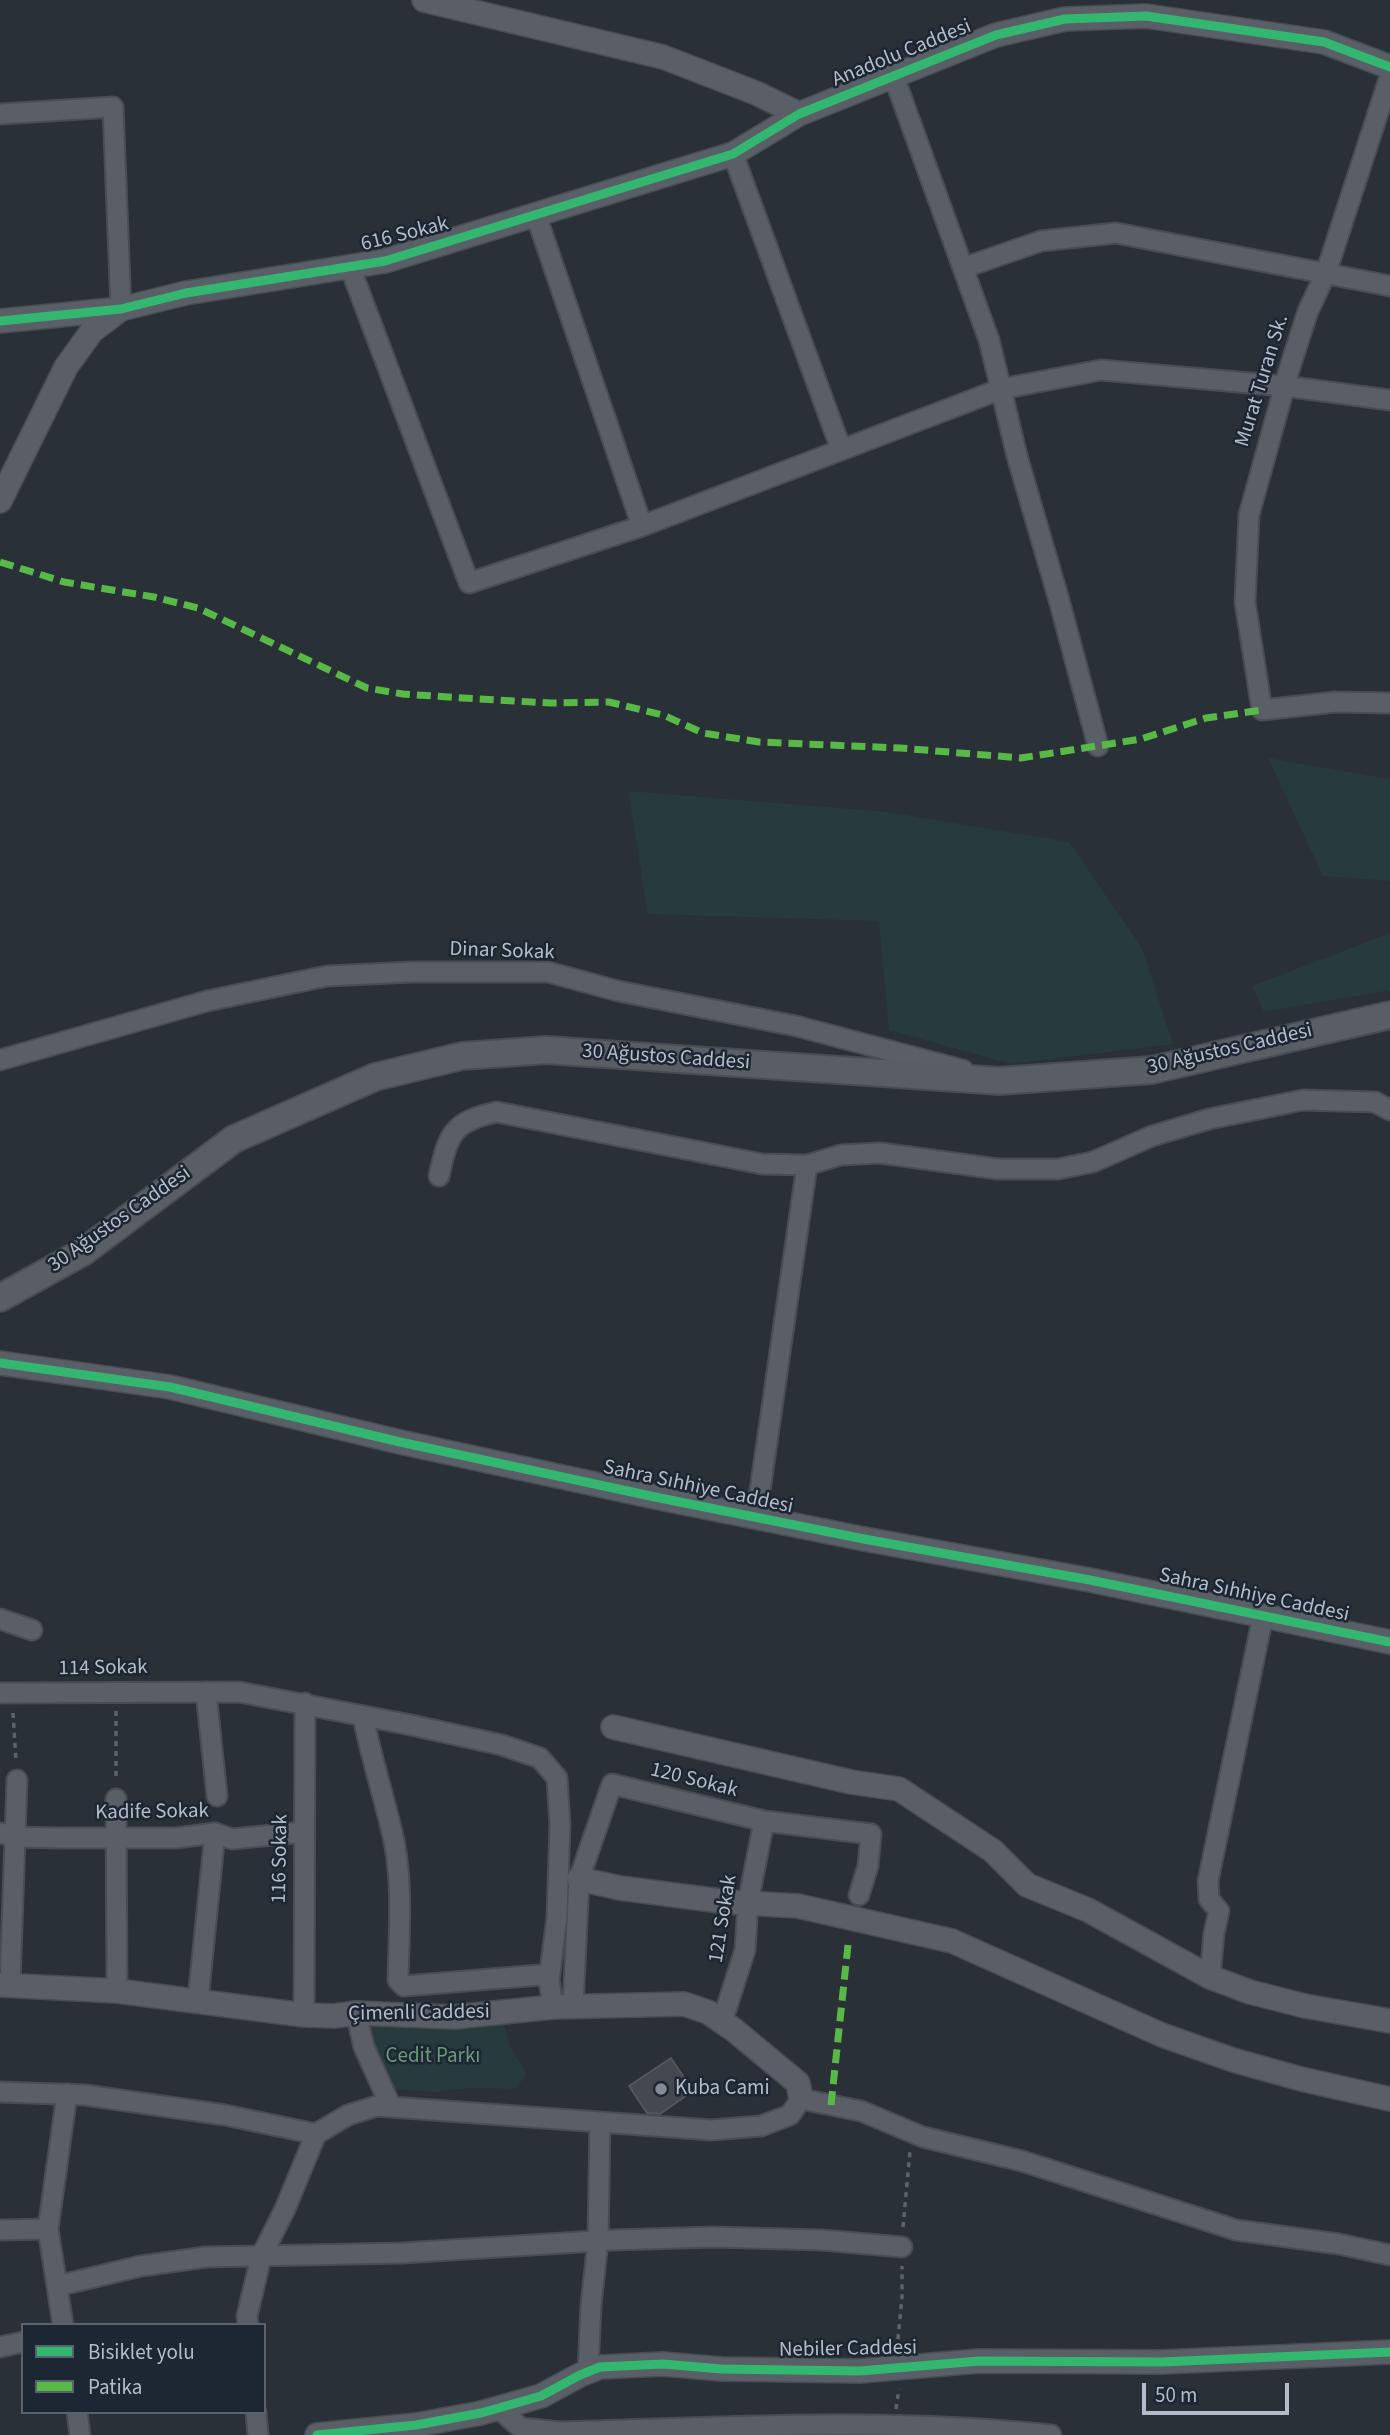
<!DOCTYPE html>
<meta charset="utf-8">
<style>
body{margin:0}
#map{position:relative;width:1390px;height:2435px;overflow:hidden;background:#2a3038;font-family:"Source Sans 3",sans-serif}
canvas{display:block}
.legend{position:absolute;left:21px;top:2323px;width:245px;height:91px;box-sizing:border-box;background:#1d2633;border:2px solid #59626f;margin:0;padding:9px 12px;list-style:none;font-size:21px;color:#b4bcc9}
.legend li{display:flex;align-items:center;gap:14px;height:35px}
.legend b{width:35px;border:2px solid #59626f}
.scale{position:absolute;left:1142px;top:2383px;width:147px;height:32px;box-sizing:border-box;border:4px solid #b4bcc9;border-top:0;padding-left:9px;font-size:21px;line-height:24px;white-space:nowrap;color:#b4bcc9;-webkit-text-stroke:5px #1d2633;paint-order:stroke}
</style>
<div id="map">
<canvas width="1390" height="2435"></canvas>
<ul class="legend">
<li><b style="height:9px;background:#33b770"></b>Bisiklet yolu</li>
<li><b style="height:9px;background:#58b947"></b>Patika</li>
</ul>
<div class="scale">50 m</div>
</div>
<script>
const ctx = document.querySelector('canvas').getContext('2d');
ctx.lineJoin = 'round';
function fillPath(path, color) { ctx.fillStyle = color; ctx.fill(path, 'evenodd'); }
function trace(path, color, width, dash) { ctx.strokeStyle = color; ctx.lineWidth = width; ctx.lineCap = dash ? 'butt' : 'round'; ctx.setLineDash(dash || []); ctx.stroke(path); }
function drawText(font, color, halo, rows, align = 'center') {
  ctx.font = font + ' "Source Sans 3",sans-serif'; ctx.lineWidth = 5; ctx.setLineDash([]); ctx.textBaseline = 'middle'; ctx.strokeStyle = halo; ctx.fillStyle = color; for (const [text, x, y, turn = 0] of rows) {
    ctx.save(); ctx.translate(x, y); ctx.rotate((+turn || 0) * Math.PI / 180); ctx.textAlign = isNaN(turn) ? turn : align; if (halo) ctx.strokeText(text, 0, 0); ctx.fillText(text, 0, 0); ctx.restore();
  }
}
fillPath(new Path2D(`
 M1268 758 1390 779V881L1323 876Z
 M628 791 888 812 1069 842 1142 948 1173 1044 1011 1064 889 1030 879 921 648 914Z
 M1390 933V990L1264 1012 1252 986Z
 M503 2021 510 2047 527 2074 515 2089 471 2088 434 2092 387 2089 363 2023Z`), '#273a3e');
const building = new Path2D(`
 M671 2058 693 2091 660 2114 647 2113 629 2086Z`);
fillPath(building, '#444950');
trace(building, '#52575f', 2);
const minor = new Path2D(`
 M1390 76 1326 273 1308 311 1289 370 1249 515 1245 602 1262 710 1335 702 1390 703
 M0 114 113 107 121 309
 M733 154 841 449
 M536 215 642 526 1001 389 989 340 894 77
 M350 267 469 583 642 526
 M963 268 1041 241 1116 233 1390 286
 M1098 746 1059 600 1017 456 1001 389 1101 370 1284 386 1390 400
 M0 1060 207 1001 327 976 412 972H548L618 991 796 1026 963 1070
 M439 1176C448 1134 453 1121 497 1112L762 1164 807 1165
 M756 1518 807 1165 841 1155 880 1153 998 1169H1058L1093 1162 1152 1136 1209 1119 1303 1100 1375 1102 1390 1110
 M0 1619 32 1630
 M206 1692 217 1796
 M0 1693 239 1692 411 1725 502 1745 540 1758 557 1778 560 1824 557 1917 549 1980
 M363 1716C371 1758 385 1799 394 1841 403 1886 399 1934 398 1980L404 1986 540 1975 549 1980 553 2007
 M116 1799 117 1991
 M0 1833 16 1837 58 1838H176L215 1833 232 1839 304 1832
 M1210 1977 1214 1933 1219 1911 1209 1899 1208 1881 1263 1616
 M10 1984 17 1780
 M198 2000 215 1833
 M573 2007 579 1879 612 1784 764 1821 871 1834 868 1866 859 1895
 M356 2013 364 2047 391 2107
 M304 2015 305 1703
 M722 2022 745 1950 748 1903 764 1821
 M0 2092 85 2095 225 2115 316 2134
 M48 2229 67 2094
 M0 2230 48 2229 63 2325
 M57 2286 141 2266 206 2257 402 2253 612 2240 713 2237 822 2240 902 2247
 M248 2325 247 2316 261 2257 285 2209 316 2134 348 2115 377 2106 711 2130 761 2126 790 2115 801 2099 861 2111 923 2137 1022 2161 1236 2230 1339 2244 1390 2255
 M0 2347 23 2342
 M588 2372 591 2305 598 2241 600 2122
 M498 2408 521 2428 561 2432C725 2427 888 2417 1051 2435
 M77 2412 80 2435
 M256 2412 258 2435`);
const tertiary = new Path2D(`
 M424 0 663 57 756 93 799 114
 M0 321 121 309 186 293 385 261 733 154 799 114 996 35 1065 19 1146 16 1324 42 1390 67
 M0 501 66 367 92 331 121 309
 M0 1363 170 1387 400 1442 655 1497 864 1539 1090 1580 1390 1642
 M613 1727 851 1782 899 1789 993 1851 1027 1885 1088 1910 1210 1977 1250 1992 1305 2006 1390 2021
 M579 1879 620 1888 728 1902 798 1906 952 1941 1162 2035 1233 2060 1301 2079 1390 2099
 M0 1985 117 1991 304 2015 334 2016 356 2013 454 2017 553 2007 684 2004 708 2012 734 2030 798 2083 801 2099
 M317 2435 416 2425 481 2413 541 2396 580 2375 600 2367 663 2364 721 2369 860 2371 979 2361 1161 2362 1390 2352`);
const secondary = new Path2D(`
 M0 1298 83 1252 234 1139 375 1077 462 1056 546 1050 1000 1081 1152 1070 1390 1015`);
trace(minor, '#484c53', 23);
trace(tertiary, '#484c53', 26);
trace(secondary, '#484c53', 30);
trace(new Path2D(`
 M116 1711V1781
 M13 1713 16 1761
 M903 2227 910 2151
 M897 2349 902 2297V2266
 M896 2409 899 2389`), '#5d636a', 3.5, [5, 5]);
trace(minor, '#5a5e66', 19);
trace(tertiary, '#5a5e66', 23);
trace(secondary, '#595d64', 26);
trace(new Path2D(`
 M0 562 64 582 154 597 198 608 367 688 403 694 463 698 550 703 609 702 663 715 703 733 759 742 900 748 1021 758 1141 739 1206 718 1262 710
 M831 2105 848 1945`), '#58b947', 7, [14, 7]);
trace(new Path2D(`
 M0 321 121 309 186 293 385 261 733 154 799 114 996 35 1065 19 1146 16 1324 42 1390 67
 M0 1363 170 1387 400 1442 655 1497 864 1539 1090 1580 1390 1642
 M317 2435 416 2425 481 2413 541 2396 580 2375 600 2367 663 2364 721 2369 860 2371 979 2361 1161 2362 1390 2352`), '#33b770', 9);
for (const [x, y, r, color] of [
 [661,2089,7,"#848b96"]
]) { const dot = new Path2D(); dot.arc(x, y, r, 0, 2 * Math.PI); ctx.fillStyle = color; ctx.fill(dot); trace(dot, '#1d2633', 2.5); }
drawText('21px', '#b4bcc9', '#1d2633', [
 ["Anadolu Caddesi",902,54,-22],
 ["616 Sokak",405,235,-14],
 ["Murat Turan Sk.",1263,381,-73],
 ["Dinar Sokak",502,952,2],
 ["30 Ağustos Caddesi",1230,1050,-13],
 ["30 Ağustos Caddesi",666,1058,4],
 ["30 Ağustos Caddesi",120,1220,-35],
 ["Sahra Sıhhiye Caddesi",698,1488,12],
 ["Sahra Sıhhiye Caddesi",1254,1596,12],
 ["114 Sokak",103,1669,-1],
 ["120 Sokak",694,1781,14],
 ["Kadife Sokak",152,1813,-1],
 ["116 Sokak",281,1859,-89],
 ["121 Sokak",724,1919,-81],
 ["Çimenli Caddesi",419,2014,-1],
 ["Nebiler Caddesi",848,2350,-1]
]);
drawText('21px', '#6b9a76', '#1d2633', [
 ["Cedit Parkı",433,2057]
]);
drawText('21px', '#b4bcc9', '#1d2633', [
 ["Kuba Cami",675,2089]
], 'left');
</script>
